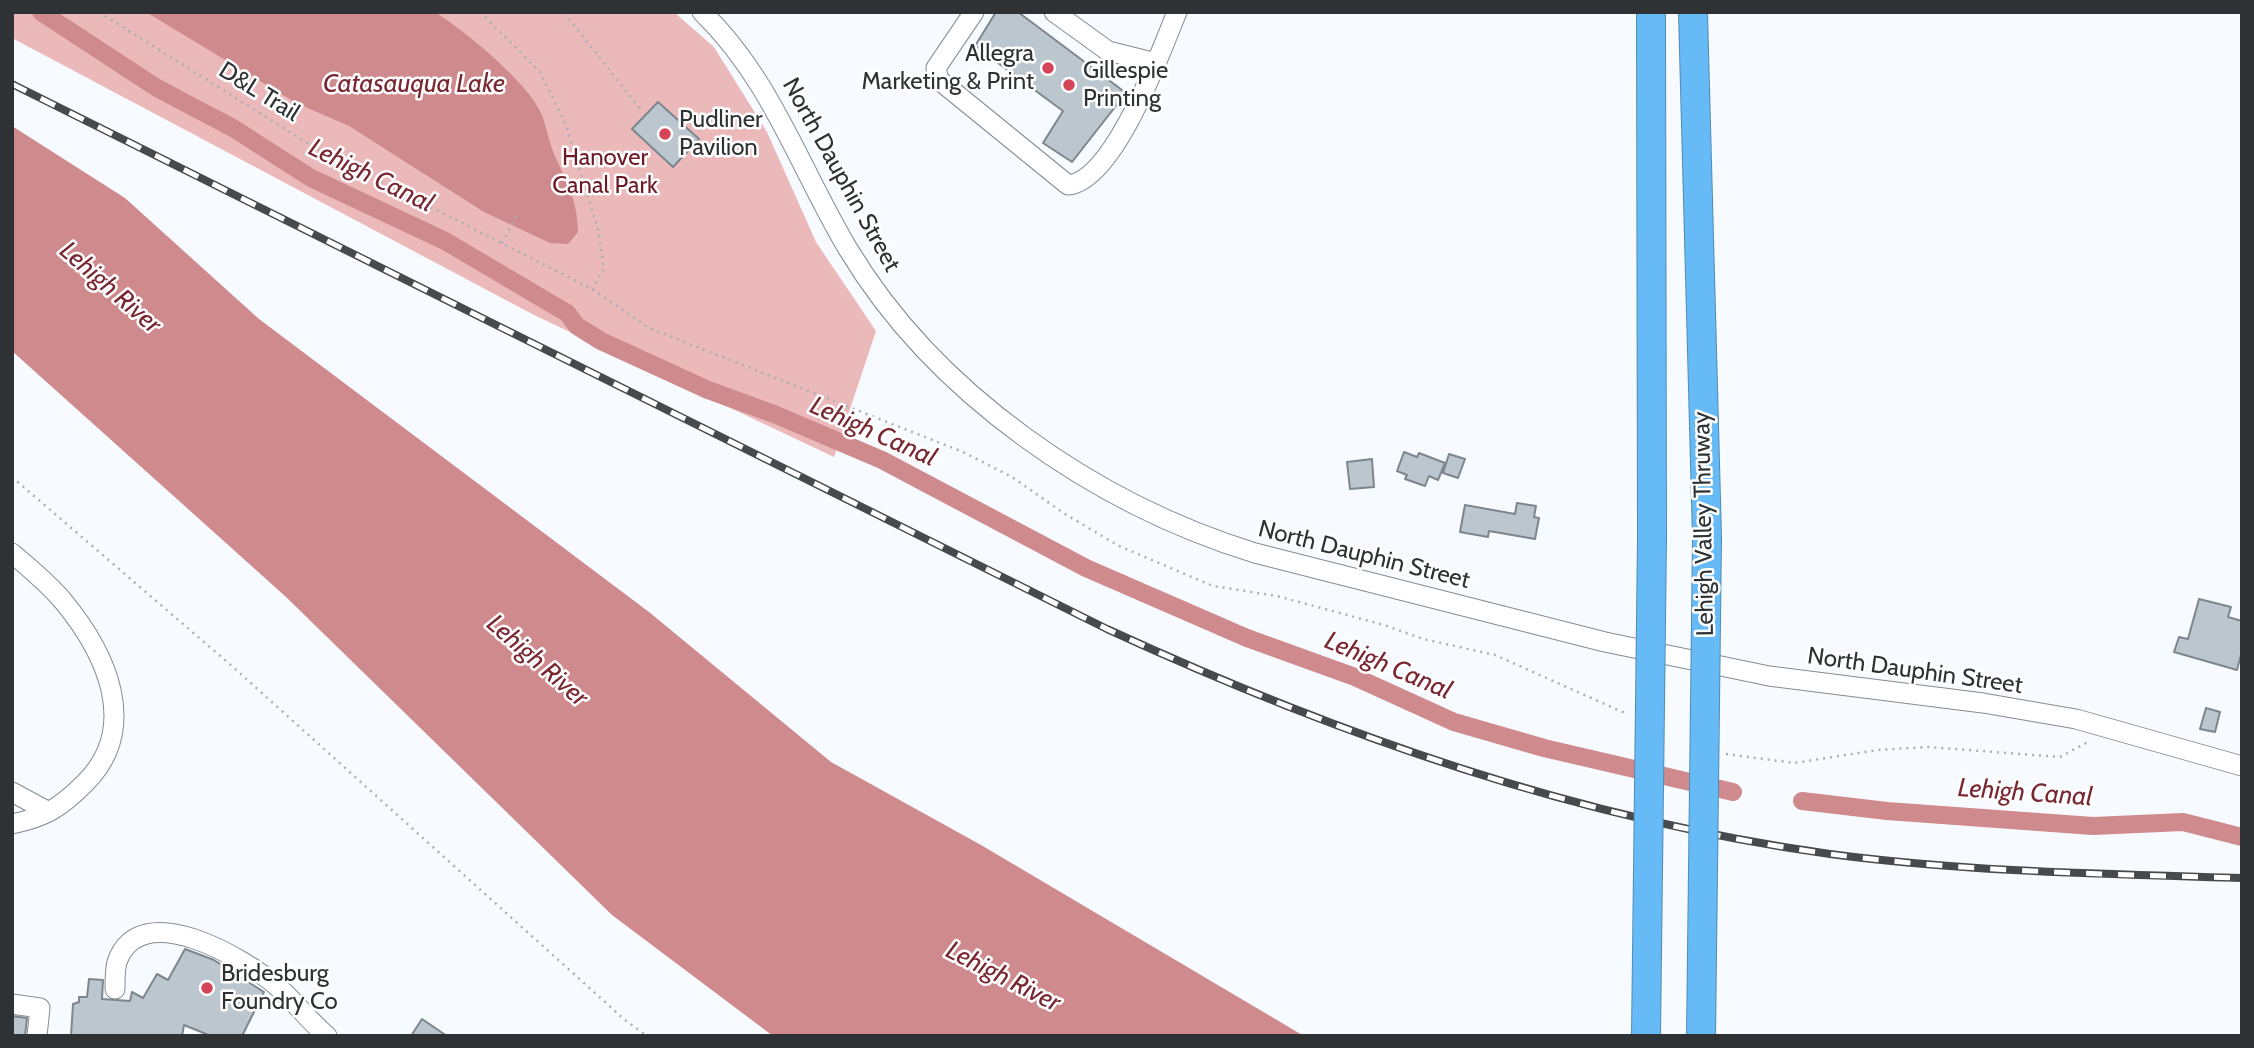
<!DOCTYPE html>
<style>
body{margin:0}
#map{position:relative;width:2254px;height:1048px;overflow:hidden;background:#f7fbff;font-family:Cabin,sans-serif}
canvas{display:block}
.frame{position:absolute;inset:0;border:14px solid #2e3235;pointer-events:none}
</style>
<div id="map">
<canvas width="2254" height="1048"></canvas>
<div class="frame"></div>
</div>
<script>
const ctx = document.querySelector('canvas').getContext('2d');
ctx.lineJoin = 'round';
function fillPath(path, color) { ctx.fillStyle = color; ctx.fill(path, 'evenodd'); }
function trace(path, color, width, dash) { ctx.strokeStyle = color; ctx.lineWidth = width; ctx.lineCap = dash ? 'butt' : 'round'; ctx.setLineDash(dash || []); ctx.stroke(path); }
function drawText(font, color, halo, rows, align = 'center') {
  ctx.font = font + ' Cabin,sans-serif'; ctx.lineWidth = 5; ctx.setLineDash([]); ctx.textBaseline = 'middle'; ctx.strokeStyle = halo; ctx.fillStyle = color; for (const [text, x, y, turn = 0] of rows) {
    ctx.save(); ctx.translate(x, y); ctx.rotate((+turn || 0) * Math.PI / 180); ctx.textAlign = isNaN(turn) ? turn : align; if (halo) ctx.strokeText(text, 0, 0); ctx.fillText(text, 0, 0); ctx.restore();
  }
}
fillPath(new Path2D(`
 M12 12H674L714 47 767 132 816 242 876 331 834 457 534 315 12 38Z`), '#ebb9ba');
fillPath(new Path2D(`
 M146 12H435C465 31 529 83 542 115 547 129 549 143 555 156 568 185 577 199 578 232L568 244 550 243 484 212 349 126 296 103Z
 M12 126 125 198 259 319 649 612 831 762 981 845 1304 1036H773L612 915 285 596 12 351Z`), '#cf8a8d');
trace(new Path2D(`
 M41 12 157 88 233 128 311 178 445 241 567 313 577 326 601 341 708 390 774 414 882 460 1086 568 1247 638 1355 677 1454 722 1544 748 1733 792
 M1802 801 1887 811 2093 826 2183 822 2242 837`), '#cf8a8d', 18);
const building = new Path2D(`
 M996 12H1018L1126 93 1072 162 1043 143 1063 111 975 46Z
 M658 102 699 139 673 167 632 129Z
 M1404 452 1417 457 1419 453 1445 463 1438 480 1429 476 1425 486 1405 479 1407 475 1397 471Z
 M1449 454 1465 459 1458 478 1443 473Z
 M1372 459 1374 487 1350 489 1347 462Z
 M1517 503 1536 506 1534 517 1539 518 1535 539 1489 531 1488 537 1460 532 1465 505 1515 514Z
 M2199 599 2231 607 2228 617 2242 621V651L2237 670 2174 652 2179 637 2188 639Z
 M2206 708 2220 712 2215 732 2200 729Z
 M185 949 214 960 264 992 242 1036H211L184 1025 182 1036H71L73 1004 79 1002V997H87L89 979 103 980 102 999 130 1001 132 992 143 998 157 974 168 980Z
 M12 1016 27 1018 25 1036H12Z
 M422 1019 447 1036H411Z`);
fillPath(building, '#bcc6ce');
trace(building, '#7d868d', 2);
const minor = new Path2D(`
 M702 12C772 80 799 167 848 249 935 394 1096 504 1255 553L1605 642 1769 676 1983 703 2076 719 2242 766
 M974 12 936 68 939 80 1068 185C1114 181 1161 51 1177 12
 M1054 12 1108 51 1156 63
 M12 553C29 568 48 583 63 601 106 653 141 727 85 783 61 807 46 817 12 824
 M12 792 49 812
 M115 989C115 980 115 969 117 962 140 895 246 959 278 987 295 1002 309 1021 327 1036
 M12 1004 40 1008 37 1036`);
const highway = new Path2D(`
 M1651 12 1652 538
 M1693 12 1707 538`);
trace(minor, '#838d94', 21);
trace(highway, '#528bb2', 30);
trace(new Path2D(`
 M99 12 320 151 592 289 649 328 963 452 1012 477 1065 514 1119 546 1213 586 1277 596 1384 625 1423 639 1495 655 1627 714
 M480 12 540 72 566 125 598 230 604 269 592 289
 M567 12 569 19 641 110
 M502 243 518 213
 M12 477 233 667 625 1020 647 1036
 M1726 754 1794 763 1878 750 1928 747 2060 757 2088 742`), '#abafb3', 2.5, [2, 5]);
trace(minor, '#fff', 19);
trace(highway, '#66bbf6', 28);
const rail = new Path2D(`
 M12 84 1107 629C1338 735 1577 819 1830 854 1967 872 2104 874 2242 878`);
trace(rail, '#464a4d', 8);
trace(rail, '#fff', 5, [16]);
const highwayBridge = new Path2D(`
 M1646 1036 1652 538
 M1701 1036 1707 538`);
trace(highwayBridge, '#528bb2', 30, []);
trace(highwayBridge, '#66bbf6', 28);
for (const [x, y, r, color] of [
 [1048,68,7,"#d54558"],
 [1069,85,7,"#d54558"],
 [665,134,7,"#d54558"],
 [207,988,7,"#d54558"]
]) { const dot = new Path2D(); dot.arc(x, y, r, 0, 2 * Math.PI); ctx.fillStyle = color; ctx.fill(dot); trace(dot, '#fff', 2.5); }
drawText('24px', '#2e3235', '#fff', [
 ["Allegra",1034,54,"right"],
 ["Marketing & Print",1034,82,"right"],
 ["Gillespie",1083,71],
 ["Printing",1083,99],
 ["Pudliner",679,120],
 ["Pavilion",679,148],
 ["Bridesburg",221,974],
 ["Foundry Co",221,1002]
], 'left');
drawText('24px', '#2e3235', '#fff', [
 ["D&L Trail",259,92,32],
 ["North Dauphin Street",841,175,61],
 ["Lehigh Valley Thruway",1704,524,-91],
 ["North Dauphin Street",1364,555,14],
 ["North Dauphin Street",1915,671,8]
]);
drawText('24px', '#6b1a26', '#fff', [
 ["Hanover",605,158],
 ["Canal Park",605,186]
]);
drawText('italic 26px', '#792731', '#fff', [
 ["Catasauqua Lake",414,84],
 ["Lehigh Canal",371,176,26],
 ["Lehigh River",110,288,41],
 ["Lehigh Canal",873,432,24],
 ["Lehigh River",537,661,41],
 ["Lehigh Canal",1388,666,23],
 ["Lehigh Canal",2025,793,4],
 ["Lehigh River",1003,977,27]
]);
</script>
